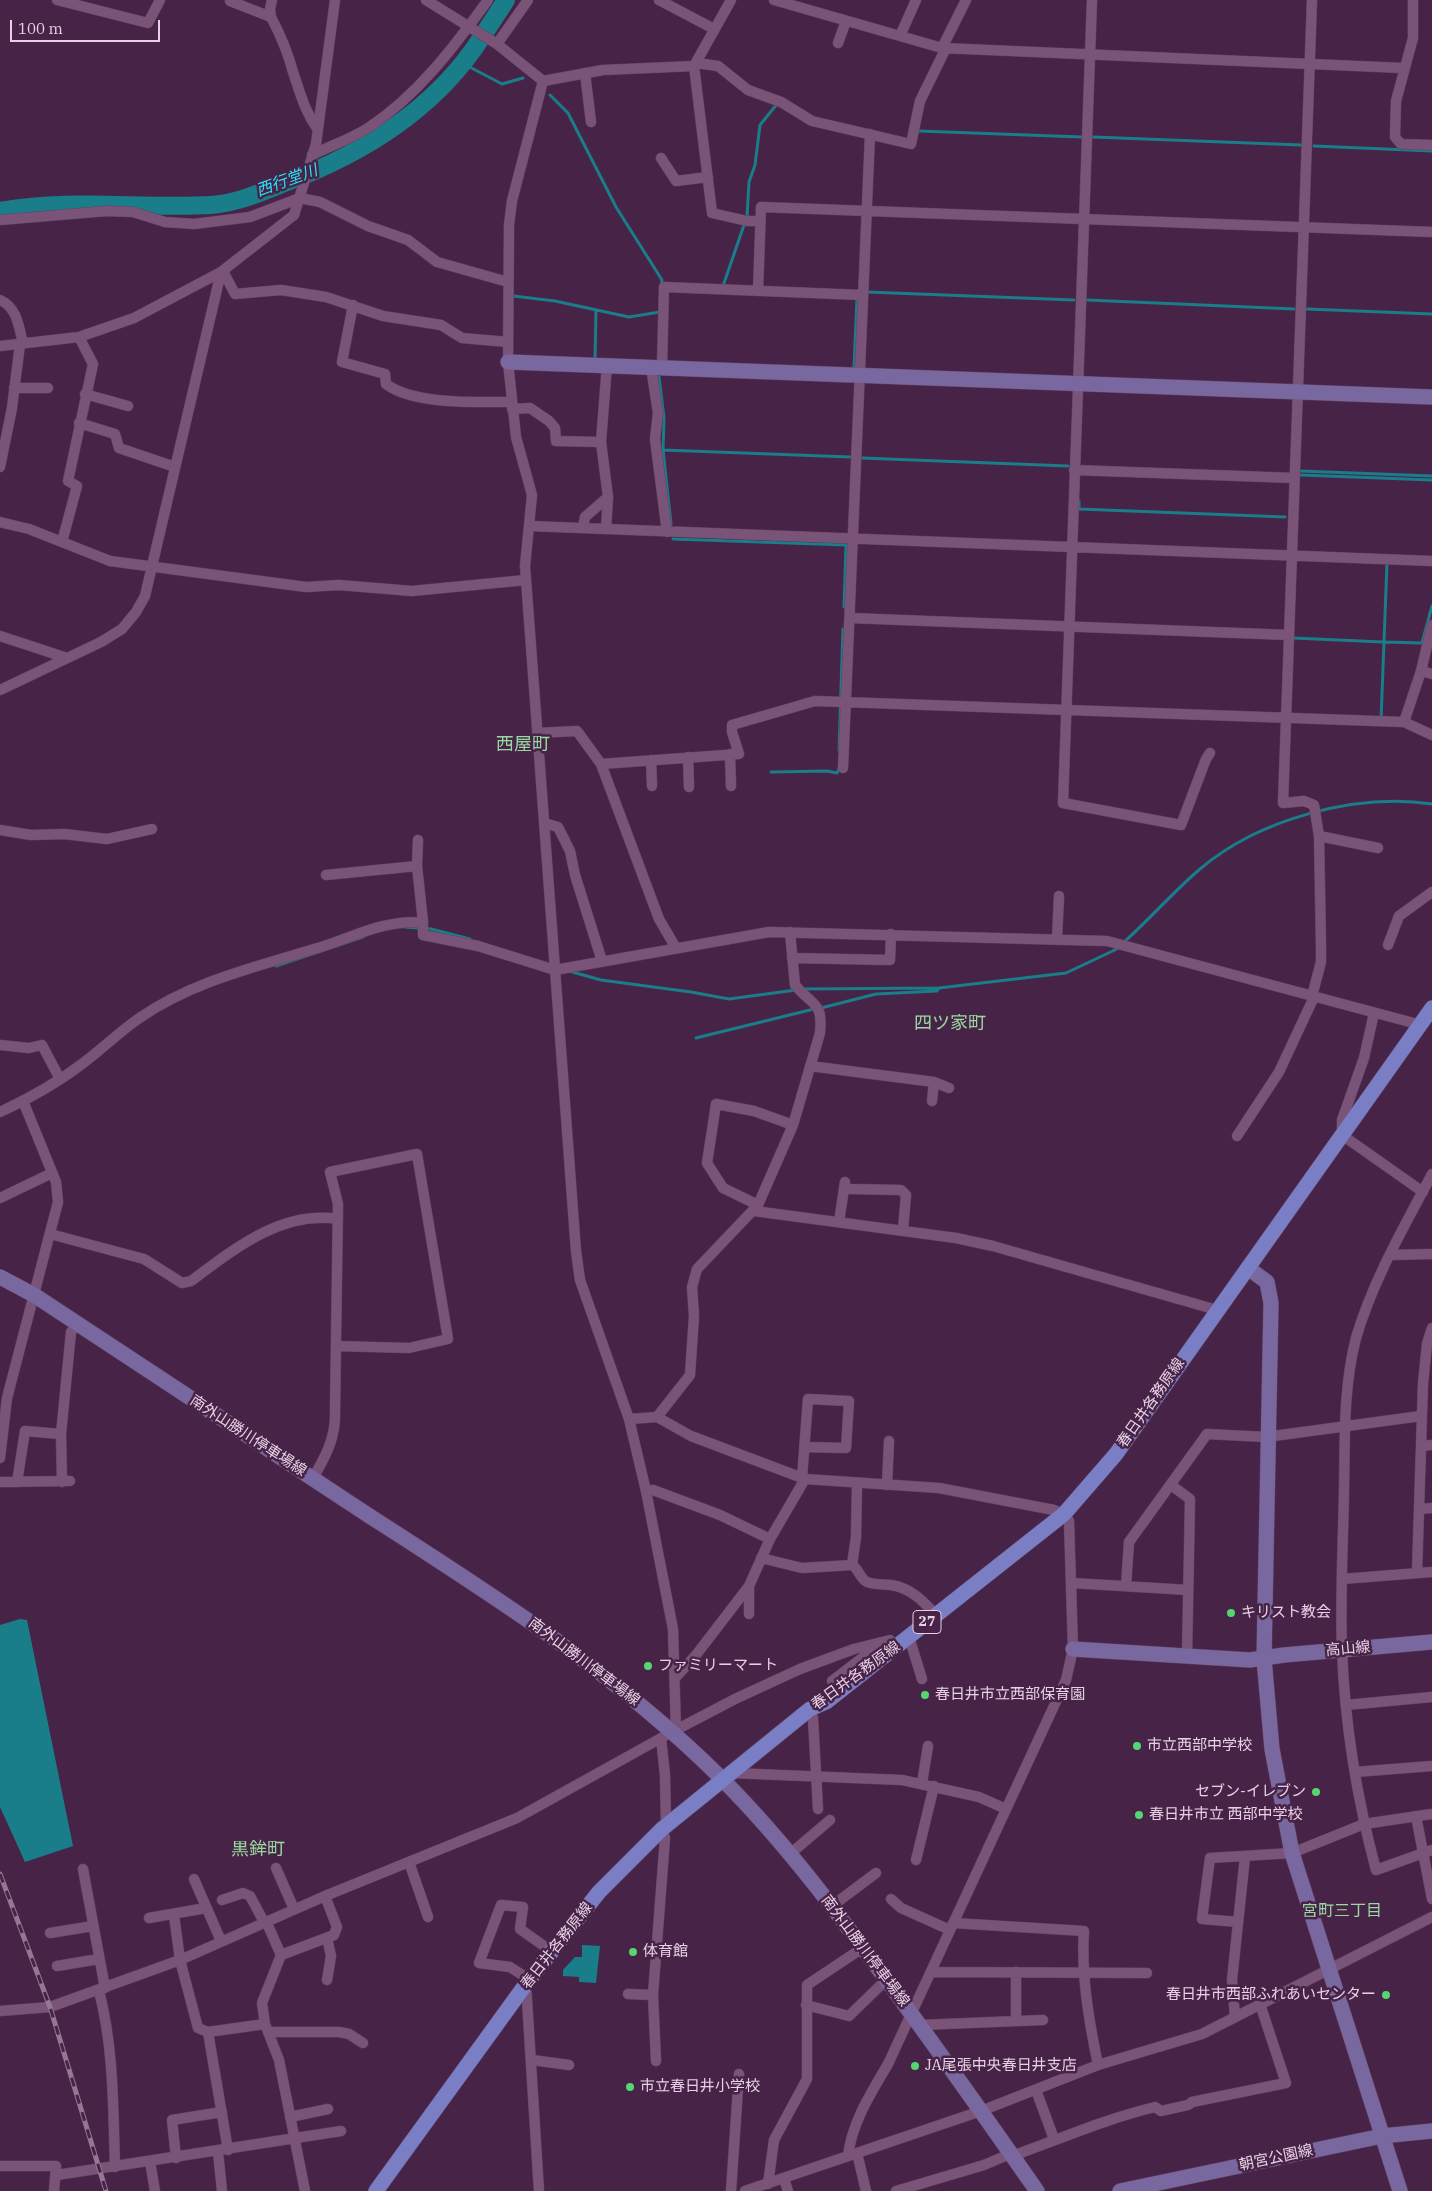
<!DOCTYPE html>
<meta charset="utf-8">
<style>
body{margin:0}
#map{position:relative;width:1432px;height:2191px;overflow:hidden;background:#472447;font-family:"IBM Plex Serif",serif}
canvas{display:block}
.scale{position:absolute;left:10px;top:20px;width:150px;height:22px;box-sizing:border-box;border:2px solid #e8d1e6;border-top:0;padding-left:6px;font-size:15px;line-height:18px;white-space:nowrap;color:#e8d1e6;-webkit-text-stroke:4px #472447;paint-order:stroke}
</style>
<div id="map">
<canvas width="1432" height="2191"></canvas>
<div class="scale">100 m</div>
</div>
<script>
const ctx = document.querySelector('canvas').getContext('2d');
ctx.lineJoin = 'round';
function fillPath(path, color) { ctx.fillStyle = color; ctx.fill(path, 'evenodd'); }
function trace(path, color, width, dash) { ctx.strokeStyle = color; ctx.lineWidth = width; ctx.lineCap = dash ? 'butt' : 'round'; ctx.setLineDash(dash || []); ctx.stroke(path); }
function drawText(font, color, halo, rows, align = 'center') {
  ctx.font = font + ' "IBM Plex Serif","Noto Sans JP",serif'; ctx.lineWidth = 5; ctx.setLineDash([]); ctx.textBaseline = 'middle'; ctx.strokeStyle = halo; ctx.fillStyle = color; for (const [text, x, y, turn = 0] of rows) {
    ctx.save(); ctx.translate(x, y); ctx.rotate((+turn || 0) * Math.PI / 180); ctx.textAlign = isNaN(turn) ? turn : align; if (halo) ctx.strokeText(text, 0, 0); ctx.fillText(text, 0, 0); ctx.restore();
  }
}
fillPath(new Path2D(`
 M20 1619 27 1620 73 1846 25 1862 0 1807V1625Z
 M582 1945 600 1946 596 1983 579 1982V1977L563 1976V1970L575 1957H582Z`), '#1a7d8a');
trace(new Path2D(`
 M462 63 502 84 523 78
 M550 95 568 113 616 207 662 280 661 285
 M919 131 1081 137
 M1093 137 1301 145
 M1314 146 1432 151
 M747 217 749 182 755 165 760 125 777 104
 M723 286 744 225
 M867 292 1074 300
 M513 296 555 301 629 317 660 312
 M1087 300 1294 309
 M1307 309 1432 314
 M595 360 596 310
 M851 370 854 367 857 298
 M659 377 664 418 663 450 671 524
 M663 450 850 457
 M862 458 1068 466
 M1300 471 1432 476
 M1301 475 1432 480
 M1079 501V509L1285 517
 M673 539 846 545 844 607
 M1293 638 1383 642
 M1385 642 1422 643 1432 606
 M1381 720 1387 563
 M839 750 843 629
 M771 772 827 771 837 773 839 769
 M405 927 431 929 470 939
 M1123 943C1150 919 1173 892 1200 869 1259 819 1355 793 1432 804
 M276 966 363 937
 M569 971 601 980 691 992 729 999 796 990
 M803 989 939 988 1066 973 1119 948
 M821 1008 876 994 937 991 939 988
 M696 1038 814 1009`), '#1a7d8a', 3);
trace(new Path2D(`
 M0 211C73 198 139 209 211 205 238 203 262 192 287 182 359 155 427 114 473 50 484 34 495 17 506 0`), '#1a7d8a', 18);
const street = new Path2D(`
 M57 0 148 23 160 0
 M272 0 270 9 271 17C280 34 288 53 293 72 301 95 304 110 318 130
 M426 0 497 44 543 81 512 201 509 225 508 362 516 437 532 495 525 566 576 1251 580 1280 629 1419 646 1491 673 1629 676 1731
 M659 0 714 29
 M774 0 942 48 1403 68
 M1092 0 1063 803 1181 825 1206 759 1210 753
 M1413 0V38L1396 101 1395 137 1401 144 1432 145
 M230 1 271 17
 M900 36 916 0
 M838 43 846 21
 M497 44 528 0
 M942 48 966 0
 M696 63 718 66 748 90 781 102 812 121 911 144 920 101 946 48
 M694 66 712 213 747 221H760
 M585 73 591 122
 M543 81 603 70 694 66 731 0
 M312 155C330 146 351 139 368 128 417 96 454 47 488 0
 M661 158 676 181 708 177
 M0 220 107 211 133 212 165 222 194 224 250 217 300 198 320 202 368 226 408 240 437 262 508 282
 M223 271 235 294 281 290 326 297 383 316 441 325 462 338 508 342
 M758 291 761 207 1432 232
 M0 300C17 307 19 327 23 344
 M353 305 342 362 385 374 386 384C414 405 477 402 511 402
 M0 346 79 337 134 318 221 272 294 215 316 144 335 0
 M651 367 658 413 655 439 667 532
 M662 367 664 287 862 295
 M14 388H48
 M85 394 128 406
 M512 409 530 408 549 421 555 428 556 441 601 442
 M79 423 115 434 119 448 175 467
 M0 467 12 408 20 344
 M1074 470 1294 478
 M0 522 29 529 110 561 306 587 339 585 412 591 526 580
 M529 526 1432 561
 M583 528 585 517 608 497
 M606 529 608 497 601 442 607 365
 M62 542 77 486 68 481 93 364 79 337
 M850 618 1289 635
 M0 636 67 658
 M1421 671 1432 674
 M0 690 101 642 122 629 136 612 145 596 221 272
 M1404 722 1421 671 1432 625
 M537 733 577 731 601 764 659 919 676 948
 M730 754 731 786
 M688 757 689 787
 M651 760 652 786
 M601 764 739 754 732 732V725L815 701 1404 722 1432 735
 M843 768 870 134
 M544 823 558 827 570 851 575 875 602 961
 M0 830 31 835 64 834 107 839 152 829
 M1319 836 1378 848
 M418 840 417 866 423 922
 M326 875 417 866
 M1057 939 1059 896
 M1388 945 1399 916 1432 892
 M792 958 890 960 891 934
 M1312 996 1321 962V947L1319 836 1314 805 1304 801 1283 803 1312 0
 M1374 1013 1364 1058 1342 1120V1135L1423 1192
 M0 1045 29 1048 42 1045 60 1079
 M810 1066 934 1082 949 1088
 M932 1101 934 1082
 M0 1112C28 1099 57 1083 82 1064 101 1050 118 1033 138 1019 192 981 259 966 321 947 359 935 380 921 423 922V935L478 946 555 970 769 932 1107 941 1421 1025
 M1237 1136 1279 1072 1314 997
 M1432 1174C1404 1227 1373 1280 1356 1338 1343 1388 1345 1441 1344 1492 1343 1545 1340 1598 1342 1651 1345 1725 1357 1799 1376 1870L1432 1850
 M850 1189 901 1190 906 1195 903 1230
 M0 1198 52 1173
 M758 1205 723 1188 707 1163 716 1104 754 1111 793 1125
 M754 1211 956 1238 993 1246 1217 1310
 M839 1222 845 1182
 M50 1234 144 1259 182 1283 191 1281C233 1250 281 1210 338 1219
 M1390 1255 1432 1254
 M657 1417 690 1375 694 1316 692 1287 697 1269 758 1205 793 1125 820 1033C823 1001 813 1007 795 985L790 932
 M629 1419 657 1417 691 1436 805 1479 939 1488 1054 1510 1064 1514 1069 1521 1073 1649 1066 1680 888 2064C871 2093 852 2122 848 2156
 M1421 1446 1432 1445
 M0 1458 7 1398 58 1202 56 1182 23 1101
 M313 1478C326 1456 336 1437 335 1411L338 1204 330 1172 417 1154 448 1339 409 1348 336 1346
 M802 1478 808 1399 849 1401 846 1448 805 1447
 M0 1482 70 1481
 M17 1482 25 1431 61 1434
 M62 1482 61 1434 71 1332 77 1324
 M857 1483 856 1537 852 1565C859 1569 860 1579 867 1582 874 1585 884 1584 891 1585 911 1588 923 1601 936 1615
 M887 1485 889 1441
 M1171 1485 1190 1499 1187 1656
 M646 1491 653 1490 720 1515 770 1539
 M1419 1509 1432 1508
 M761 1558 802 1568 852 1565
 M1417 1573 1423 1383 1427 1344 1432 1328
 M1342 1579 1432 1572
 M1072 1583 1188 1590
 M1126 1586 1129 1542 1207 1434 1266 1437 1421 1416
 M749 1614V1586L770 1539 805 1479
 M909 1637 922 1679
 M676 1677 696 1655 749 1586
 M832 1681 879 1645
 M1346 1705 1432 1697
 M810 1709 813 1718 818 1809
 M661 1738 665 1775 666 1826
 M1355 1772 1432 1766
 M731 1773 902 1780 979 1797 1006 1809
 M922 1783 928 1746
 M1416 1816 1432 1899
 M790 1854 830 1820
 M916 1860 934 1786
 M409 1862 428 1917
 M276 1868 294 1909
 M83 1869 105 1988
 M194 1879 221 1941
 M891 1899 901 1908 950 1930
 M222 1900 243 1893 250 1896 264 1922
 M832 1906 876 1873
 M174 1915 180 1960 198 2028 208 2032 228 2150
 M149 1918 206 1908
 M266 1921 281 1955 262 2003 265 2024 279 2060 305 2191
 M1238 1922 1202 1919 1210 1858 1292 1853 1364 1824 1432 1814
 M953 1923 1084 1931C1081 1976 1089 2021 1098 2065
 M50 1933 93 1926
 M327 1938 331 1956 327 1980
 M281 1955 334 1935 337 1927 325 1896
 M57 1966 99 1959
 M931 1972 1147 1973
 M530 1980 510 1967 479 1963 501 1905 523 1907 520 1929 551 1951
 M526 1984 539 2191
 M99 1991C114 2049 113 2107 115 2167
 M628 1994 653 1995
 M806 2005 849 2016 887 1979
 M0 2011 50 2007 180 1960 325 1896 517 1818 672 1732 735 1699 800 1669 854 1649 890 1640 895 1647
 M1235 2017 1232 1980 1245 1857
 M1016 2021V1972
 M920 2025 1043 2020
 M208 2032 265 2024
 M268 2032H339L349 2034 363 2043
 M532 2060 569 2065
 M656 2061 653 1995 665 1838 662 1829
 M1036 2090 1054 2139
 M290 2117 328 2109
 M218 2152 222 2191
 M857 2153 866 2191
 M1012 2156C1060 2139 1105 2119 1155 2107L1161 2111 1188 2105 1192 2102 1286 2083 1260 2004
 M176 2158 172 2120 222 2112
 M150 2162 155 2191
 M0 2166H56L54 2191
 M57 2175 341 2131
 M784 2179 788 2191
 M768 2184 774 2140 807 2079V1985L864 1947
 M731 2191 739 2074
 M745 2191 981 2111 1098 2065 1202 2034 1432 1917
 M896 2191 984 2165 1010 2154`);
const secondary = new Path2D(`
 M508 362 1432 397
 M1248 1268 1267 1282 1271 1303 1264 1659 1272 1749 1292 1853 1400 2191
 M0 1277 34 1295C146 1369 259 1443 371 1517 494 1596 617 1674 721 1778 792 1849 851 1931 910 2012 953 2071 995 2131 1037 2191
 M1073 1649 1250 1660 1284 1655 1432 1642
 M1120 2191 1382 2136 1432 2131`);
const primary = new Path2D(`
 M376 2191 526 1984 599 1892 662 1829 810 1709 826 1702 1064 1514 1116 1454 1432 1008`);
trace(street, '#614260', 11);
trace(secondary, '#614260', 16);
trace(primary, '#614260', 16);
trace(street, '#7a5379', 10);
trace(secondary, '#79689f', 15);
trace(primary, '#797ec5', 15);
const rail = new Path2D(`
 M0 1874 50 2007 106 2191`);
trace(rail, '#947793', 5);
trace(rail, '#472447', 3, [9]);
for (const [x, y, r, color] of [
 [1231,1613,5,"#56d671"],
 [648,1666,5,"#56d671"],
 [925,1695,5,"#56d671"],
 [1137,1746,5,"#56d671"],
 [1316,1792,5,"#56d671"],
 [1139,1815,5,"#56d671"],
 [633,1952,5,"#56d671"],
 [1386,1995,5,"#56d671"],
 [915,2066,5,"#56d671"],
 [630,2087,5,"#56d671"]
]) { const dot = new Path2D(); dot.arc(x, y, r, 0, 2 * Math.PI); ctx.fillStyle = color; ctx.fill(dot); trace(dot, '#472447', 2); }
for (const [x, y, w] of [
 [927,1622,28]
]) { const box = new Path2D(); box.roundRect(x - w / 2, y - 11.5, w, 23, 4); ctx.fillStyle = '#472447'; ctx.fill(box); trace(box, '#e8d1e6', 1); }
drawText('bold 14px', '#e8d1e6', null, [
 ["27",927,1622]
]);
drawText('15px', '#e8d1e6', '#472447', [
 ["春日井各務原線",1151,1403,-55],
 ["南外山勝川停車場線",248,1436,33],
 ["高山線",1348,1649,-5],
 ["南外山勝川停車場線",584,1662,37],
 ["春日井各務原線",856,1676,-36],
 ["春日井各務原線",557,1946,-52],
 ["南外山勝川停車場線",865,1951,53],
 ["朝宮公園線",1276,2158,-12]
]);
drawText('15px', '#e8d1e6', '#472447', [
 ["キリスト教会",1241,1613],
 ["ファミリーマート",658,1666],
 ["春日井市立西部保育園",935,1695],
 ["市立西部中学校",1147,1746],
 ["セブン-イレブン",1306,1792,"right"],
 ["春日井市立 西部中学校",1149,1815],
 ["体育館",643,1952],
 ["春日井市西部ふれあいセンター",1376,1995,"right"],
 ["JA尾張中央春日井支店",925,2066],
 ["市立春日井小学校",640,2087]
], 'left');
drawText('italic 16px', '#26e4fa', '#472447', [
 ["西行堂川",287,181,-20]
]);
drawText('16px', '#99d8a0', '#472447', [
 ["宮町三丁目",1342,1911]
]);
drawText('18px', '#99d8a0', '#472447', [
 ["西屋町",523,745],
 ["四ツ家町",950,1024],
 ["黒鉾町",258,1850]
]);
</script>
